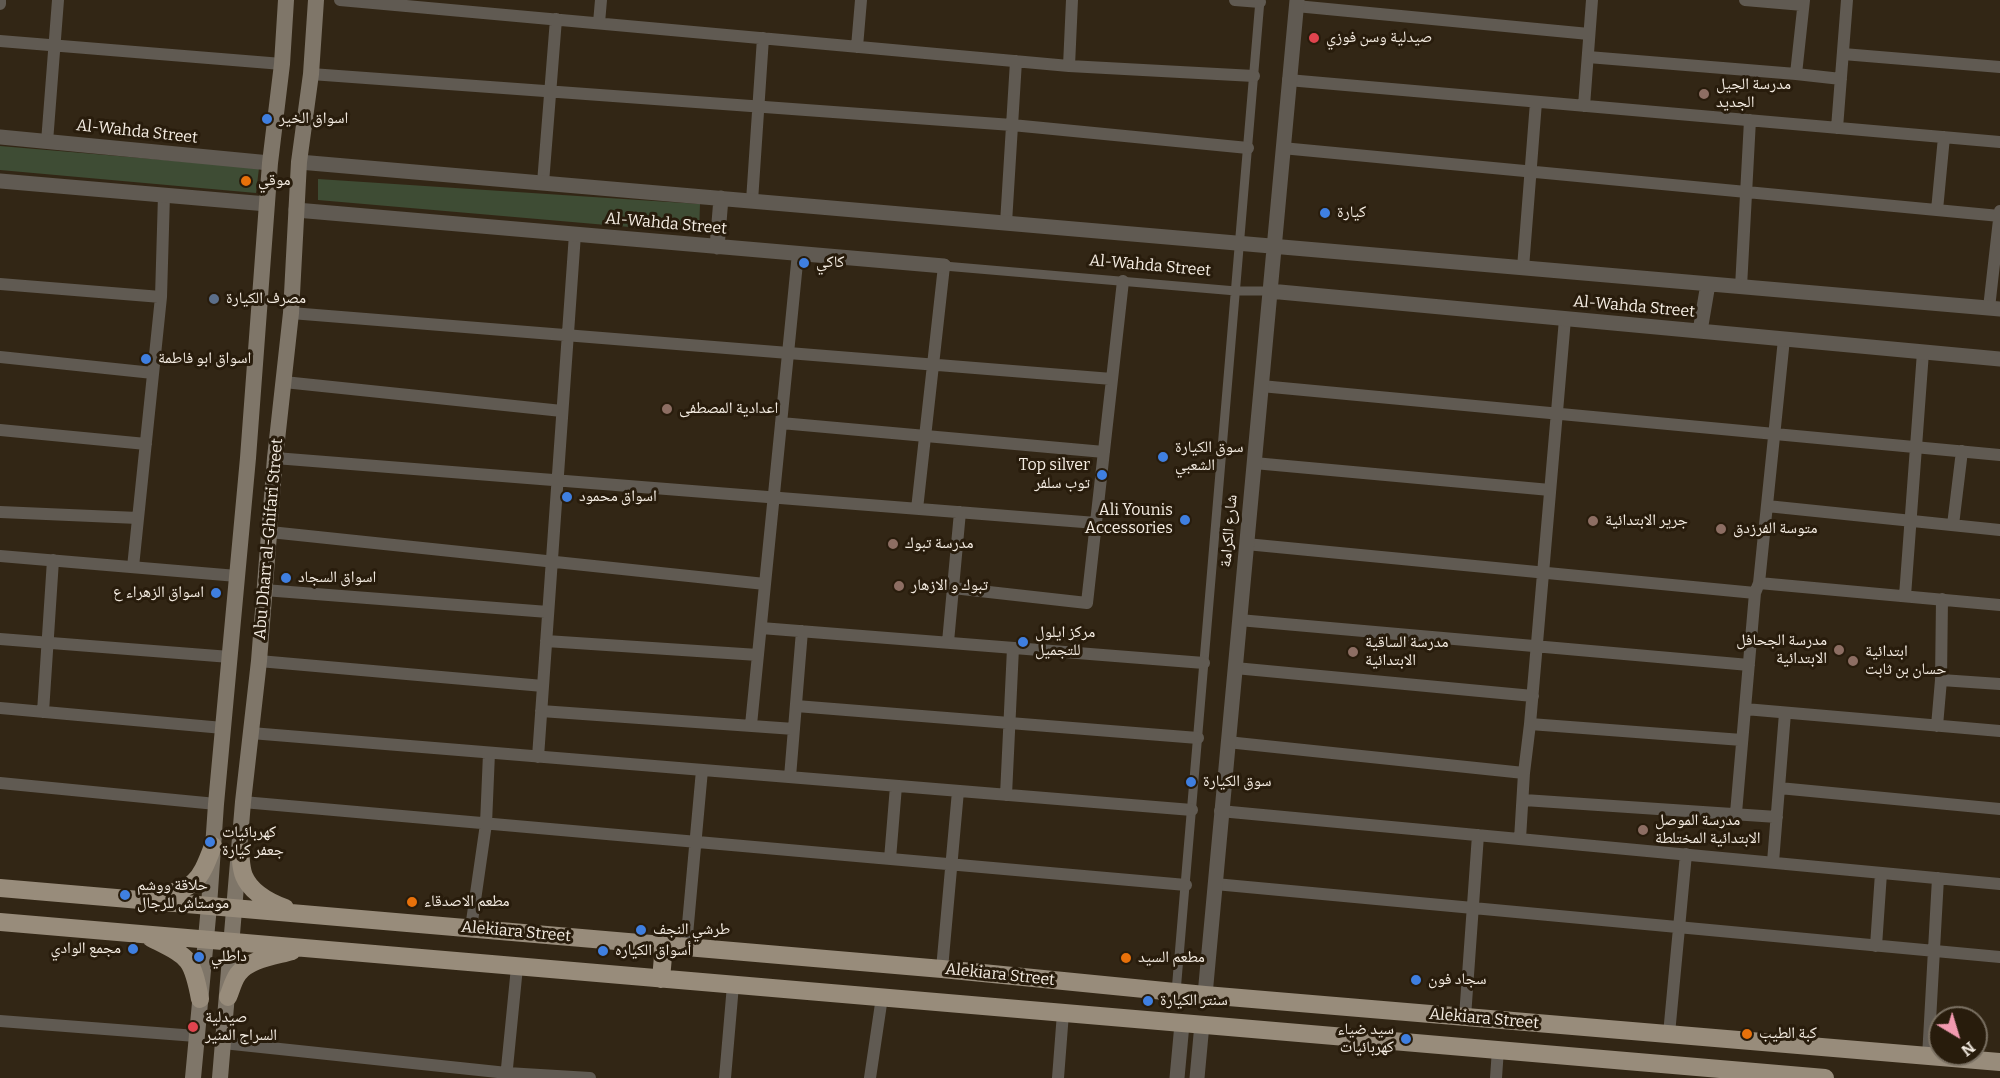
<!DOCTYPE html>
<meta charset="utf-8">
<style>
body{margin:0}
#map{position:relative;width:2000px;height:1078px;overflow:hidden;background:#322615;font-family:Bitter,serif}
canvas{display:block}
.north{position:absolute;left:1928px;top:1006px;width:60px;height:60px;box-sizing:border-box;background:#281c0c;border:2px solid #7a7062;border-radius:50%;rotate:142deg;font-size:16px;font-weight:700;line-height:24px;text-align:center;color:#f5ede3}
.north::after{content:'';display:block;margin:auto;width:21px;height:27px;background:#f29ab0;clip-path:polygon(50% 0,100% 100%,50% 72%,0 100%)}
</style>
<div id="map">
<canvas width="2000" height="1078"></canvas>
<div class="north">N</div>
</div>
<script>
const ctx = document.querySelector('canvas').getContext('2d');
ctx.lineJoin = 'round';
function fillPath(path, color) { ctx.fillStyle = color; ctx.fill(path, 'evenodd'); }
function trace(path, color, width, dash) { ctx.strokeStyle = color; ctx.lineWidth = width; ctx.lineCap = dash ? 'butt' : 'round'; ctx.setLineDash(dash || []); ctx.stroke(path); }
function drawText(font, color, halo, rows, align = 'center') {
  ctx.font = font + ' Bitter,"Noto Naskh Arabic",serif'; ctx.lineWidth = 6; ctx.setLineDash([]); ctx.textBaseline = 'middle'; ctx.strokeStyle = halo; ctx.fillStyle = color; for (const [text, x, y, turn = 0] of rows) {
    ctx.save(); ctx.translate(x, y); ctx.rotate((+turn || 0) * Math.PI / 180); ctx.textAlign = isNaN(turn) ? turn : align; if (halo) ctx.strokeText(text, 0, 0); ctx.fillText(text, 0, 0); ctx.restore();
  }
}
fillPath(new Path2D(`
 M0 146 259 168 256 193 0 170Z
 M318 179 700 204 699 233 318 200Z`), '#3e4c34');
trace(new Path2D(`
 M944 266 1236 291H1269
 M1176 992 1260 0`), '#605a52', 9);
trace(new Path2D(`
 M340 0 1069 66 1254 76
 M1235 0 1260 2
 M1745 0 1803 5
 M0 4V0
 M1296 6 1589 34
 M599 23 601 0
 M0 41 282 64
 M857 47 861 0
 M1843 54 2000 67
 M1588 57 1796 74 1841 79
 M1069 66 1072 0
 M311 74 1012 125 1248 148
 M1796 74 1804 0
 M1288 80 2000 142
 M1584 106 1592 0
 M1837 128 1847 0
 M47 142 58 0
 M1282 148 2000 216
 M543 183 556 19
 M752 201 763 38
 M1937 210 1944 137
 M1006 223 1016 61
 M1523 268 1536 102
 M0 284 161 297
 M1741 287 1750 120
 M1989 308 2000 211
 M291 313 1112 379
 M0 357 153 373
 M284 382 562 411
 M1261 386 2000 455
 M781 423 1104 452
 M0 430 146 444
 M275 458 1096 523
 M1254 463 1550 490
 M1767 506 2000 530
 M917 509 944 266
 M0 512 138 518
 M1953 525 1962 451
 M270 532 765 584
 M1246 544 1755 593
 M0 556 237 576
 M133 567 161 297 164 195
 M1759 583 2000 605
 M953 588 1087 603 1123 281
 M264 590 548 612
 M1905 596 1923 352
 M1239 620 1749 665
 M761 628 1204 663
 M0 639 230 657
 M546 641 758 655
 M948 642 960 512
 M259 661 543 686
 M1235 668 1533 696
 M1941 680 2000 684
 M796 706 1198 738
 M0 708 223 728
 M1745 709 2000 731
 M541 711 794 729
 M43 712 53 560
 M1530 724 1742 740
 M751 725 798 253
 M1937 726 1941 680 1942 599
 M251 733 1192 810
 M1227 742 1524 773
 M538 757 575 234
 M790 777 802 631
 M0 783 216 804
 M1779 788 2000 809
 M1006 795 1013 648
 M1524 800 1777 817
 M243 802 1186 885
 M1220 811 2000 884
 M1736 813 1755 593 1759 583 1784 339
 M1520 839 1524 773 1530 724 1565 319
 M890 859 896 786
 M1773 862 1785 713
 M1215 884 2000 957
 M471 928 486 824 489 753
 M686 946 702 770
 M1876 946 1881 873
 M942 969 958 791
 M1465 1017 1478 835
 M0 1021 196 1036
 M1669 1034 1686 854
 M223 1043 507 1073 590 1078
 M1928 1057 1938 878
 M506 1078 517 967
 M725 1078 733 985
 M870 1078 882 997
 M1058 1078 1063 1013
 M1496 1078 1498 1049`), '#605a52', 12);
trace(new Path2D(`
 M0 137 270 163
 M299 162 2000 309
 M0 181 267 204
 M296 210 944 266
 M717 247 721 198
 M1269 291 2000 359
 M1700 331 1708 284
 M1205 995 1297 0
 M1177 1078 1182 1024
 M1197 1078 1202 1024`), '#605a52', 15);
trace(new Path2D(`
 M193 1078 209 906 216 804 248 458 270 163 282 64 286 0
 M220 1078 243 802 259 661 275 458 291 313 299 162 311 74 316 0`), '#7f7669', 16);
trace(new Path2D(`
 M240 852C241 859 241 869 244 876 251 893 269 902 285 908
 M0 888 942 969 1205 995 2000 1062
 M154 898C195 886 198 886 213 846
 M0 922 1825 1078
 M151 938C188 957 192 956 200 999
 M661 979 664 945
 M228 997C231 990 233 981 238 974 249 959 275 956 292 951`), '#988c7b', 18);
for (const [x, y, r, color] of [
 [1314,38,6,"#e0444e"],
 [1704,94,6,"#8d6e63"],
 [267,119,6,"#3f7fe0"],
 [246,181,6,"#e8710a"],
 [1325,213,6,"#3f7fe0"],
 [804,263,6,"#3f7fe0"],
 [214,299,6,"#5c6f8a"],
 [146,359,6,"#3f7fe0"],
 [667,409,6,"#8d6e63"],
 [1163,457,6,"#3f7fe0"],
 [1102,475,6,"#3f7fe0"],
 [567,497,6,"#3f7fe0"],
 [1185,520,6,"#3f7fe0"],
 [1593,521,6,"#8d6e63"],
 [1721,529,6,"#8d6e63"],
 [893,544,6,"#8d6e63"],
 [286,578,6,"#3f7fe0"],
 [899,586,6,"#8d6e63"],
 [216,593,6,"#3f7fe0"],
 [1023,642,6,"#3f7fe0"],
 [1839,650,6,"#8d6e63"],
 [1353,652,6,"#8d6e63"],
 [1853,661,6,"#8d6e63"],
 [1191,782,6,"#3f7fe0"],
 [1643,830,6,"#8d6e63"],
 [210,842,6,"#3f7fe0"],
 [125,895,6,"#3f7fe0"],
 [412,902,6,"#e8710a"],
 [641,930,6,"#3f7fe0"],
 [133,949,6,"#3f7fe0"],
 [603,951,6,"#3f7fe0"],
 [199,957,6,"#3f7fe0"],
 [1126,958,6,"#e8710a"],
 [1416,980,6,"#3f7fe0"],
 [1148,1001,6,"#3f7fe0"],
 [193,1027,6,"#e0444e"],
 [1747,1034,6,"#e8710a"],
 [1406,1039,6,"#3f7fe0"]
]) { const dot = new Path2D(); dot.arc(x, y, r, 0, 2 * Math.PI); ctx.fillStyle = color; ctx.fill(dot); trace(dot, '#281c0c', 2); }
drawText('16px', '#f5ede3', '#281c0c', [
 ["صيدلية وسن فوزي",1326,38],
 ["مدرسة الجيل",1716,85],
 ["الجديد",1716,103],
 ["اسواق الخير",279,119],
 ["موقي",258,181],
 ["كيارة",1337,213],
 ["كاكي",816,263],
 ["مصرف الكيارة",226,299],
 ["اسواق ابو فاطمة",158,359],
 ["اعدادية المصطفى",679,409],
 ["سوق الكيارة",1175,448],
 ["الشعبي",1175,466],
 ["Top silver",1090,466,"right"],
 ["توب سلفر",1090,484,"right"],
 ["اسواق محمود",579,497],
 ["Ali Younis",1173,511,"right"],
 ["Accessories",1173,529,"right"],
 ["جرير الابتدائية",1605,521],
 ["متوسة الفرزدق",1733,529],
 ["مدرسة تبوك",905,544],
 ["اسواق السجاد",298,578],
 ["تبوك و الازهار",911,586],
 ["اسواق الزهراء ع",204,593,"right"],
 ["مركز ايلول",1035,633],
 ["للتجميل",1035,651],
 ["مدرسة الجحافل",1827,641,"right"],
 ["الابتدائية",1827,659,"right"],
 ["مدرسة الساقية",1365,643],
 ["الابتدائية",1365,661],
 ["ابتدائية",1865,652],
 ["حسان بن ثابت",1865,670],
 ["سوق الكيارة",1203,782],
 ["مدرسة الموصل",1655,821],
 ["الابتدائية المختلطة",1655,839],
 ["كهربائيات",222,833],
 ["جعفر كيارة",222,851],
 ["حلاقة ووشم",137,886],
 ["موستاش للرجال",137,904],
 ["مطعم الاصدقاء",424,902],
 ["طرشي النجف",653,930],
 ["مجمع الوادي",121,949,"right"],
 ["أسواق الكياره",615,951],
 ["داطلي",211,957],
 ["مطعم السيد",1138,958],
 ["سجاد فون",1428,980],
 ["سنتر الكيارة",1160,1001],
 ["صيدلية",205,1018],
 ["السراج المنير",205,1036],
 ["سيد ضياء",1394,1030,"right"],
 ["كهربائيات",1394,1048,"right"],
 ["كبة الطيب",1759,1034]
], 'left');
drawText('16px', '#f5ede3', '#281c0c', [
 ["Al-Wahda Street",137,132,6],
 ["Al-Wahda Street",666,224,5],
 ["Al-Wahda Street",1150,266,5],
 ["Al-Wahda Street",1634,307,5],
 ["شارع الكرامة",1229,531,-85],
 ["Abu Dharr al-Ghifari Street",269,539,-85],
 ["Alekiara Street",516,932,5],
 ["Alekiara Street",1000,975,6],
 ["Alekiara Street",1484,1019,5]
]);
</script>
